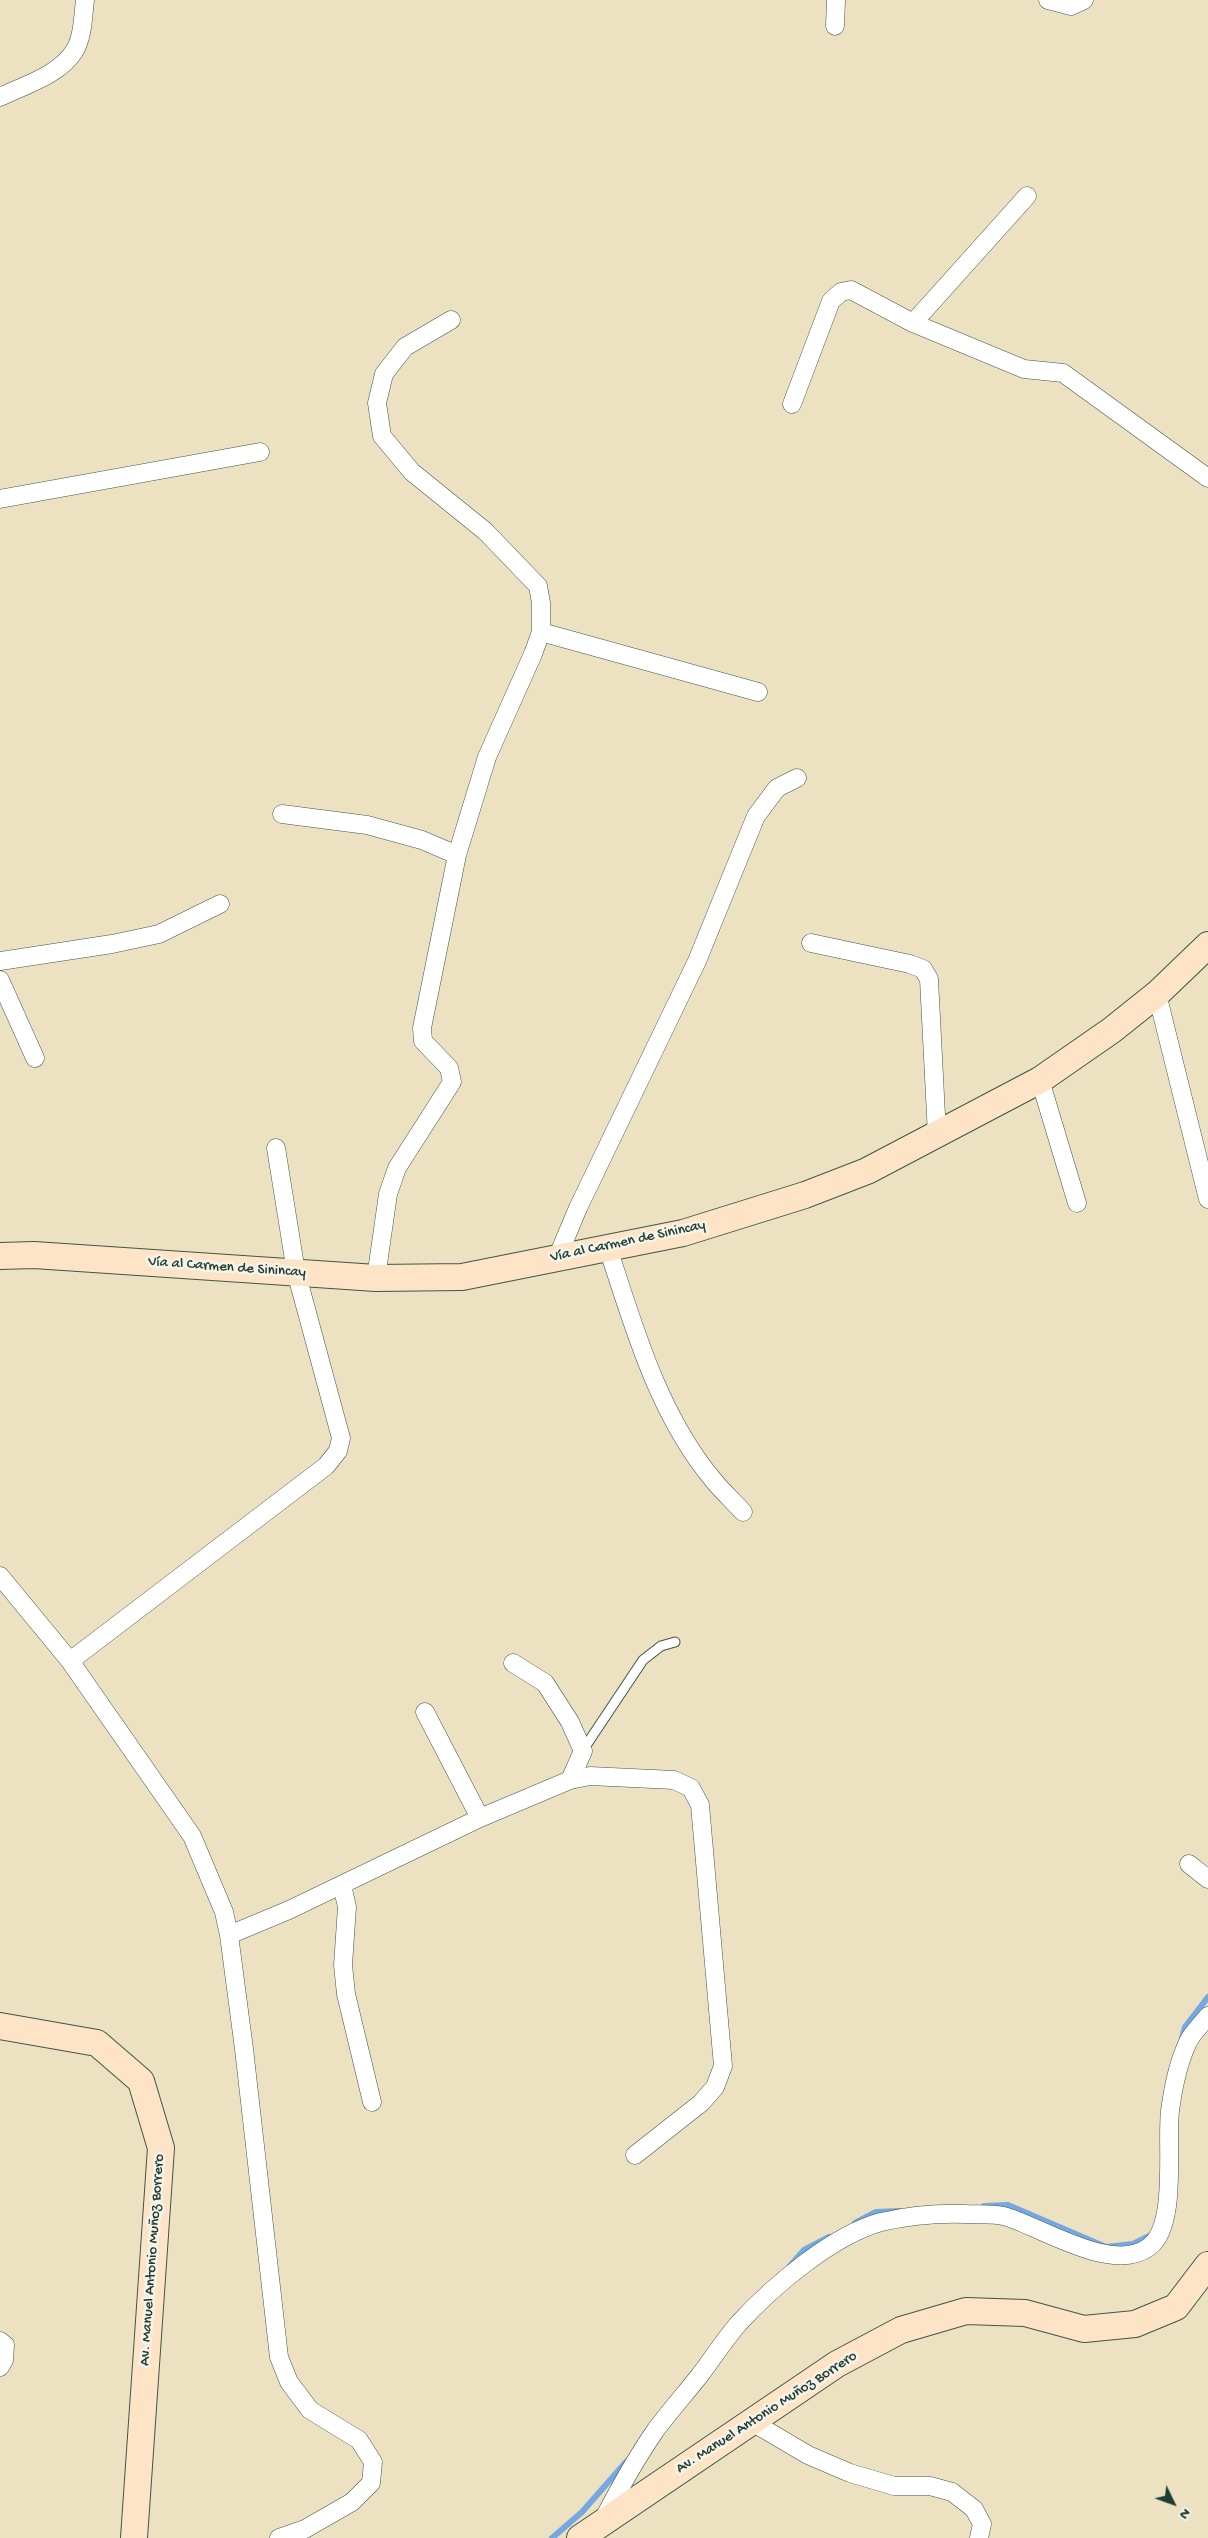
<!DOCTYPE html>
<meta charset="utf-8">
<style>
body{margin:0}
#map{position:relative;width:1208px;height:2538px;overflow:hidden;background:#ece2c2;font-family:"Gochi Hand",sans-serif}
canvas{display:block}
.north{position:absolute;left:1148px;top:2478px;width:50px;height:50px;-webkit-text-stroke:4px #f7f3e8;paint-order:stroke;rotate:132deg;font-size:14px;font-weight:700;line-height:20px;text-align:center;color:#1f3d34}
.north::after{content:'';display:block;margin:auto;width:18px;height:22px;background:#1f3d34;clip-path:polygon(50% 0,100% 100%,50% 72%,0 100%)}
</style>
<div id="map">
<canvas width="1208" height="2538"></canvas>
<div class="north">N</div>
</div>
<script>
const ctx = document.querySelector('canvas').getContext('2d');
ctx.lineJoin = 'round';
function trace(path, color, width, dash) { ctx.strokeStyle = color; ctx.lineWidth = width; ctx.lineCap = dash ? 'butt' : 'round'; ctx.setLineDash(dash || []); ctx.stroke(path); }
function drawText(font, color, halo, rows, align = 'center') {
  ctx.font = font + ' "Gochi Hand",sans-serif'; ctx.lineWidth = 5; ctx.setLineDash([]); ctx.textBaseline = 'middle'; ctx.strokeStyle = halo; ctx.fillStyle = color; for (const [text, x, y, turn = 0] of rows) {
    ctx.save(); ctx.translate(x, y); ctx.rotate((+turn || 0) * Math.PI / 180); ctx.textAlign = isNaN(turn) ? turn : align; if (halo) ctx.strokeText(text, 0, 0); ctx.fillText(text, 0, 0); ctx.restore();
  }
}
trace(new Path2D(`
 M1182 2038 1185 2027 1208 1997
 M984 2206 1008 2205 1106 2247 1133 2244 1151 2235
 M855 2223 876 2212 900 2211
 M789 2267 804 2250 829 2237
 M552 2538 582 2512 626 2462`), '#75a8e1', 6);
const lane = new Path2D(`
 M583 1750 643 1660 661 1646 675 1642`);
const street = new Path2D(`
 M1048 0 1071 6 1084 0
 M835 26 836 0
 M0 97C25 85 60 75 75 50 83 36 83 16 85 0
 M913 323 1027 196
 M792 404 831 301 841 292 851 290 913 323 1024 369 1063 373 1208 478
 M0 499 260 452
 M541 632 758 692
 M282 814 367 825 422 840 457 855
 M811 943 910 964 923 969 929 979 937 1135
 M0 961 112 944 159 934 220 904
 M0 980 35 1058
 M1157 994 1208 1199
 M1040 1080 1077 1203
 M608 1248C634 1328 659 1416 714 1481 723 1492 734 1502 743 1512
 M557 1258 578 1208 697 961 756 816 777 788 797 778
 M376 1278 388 1194 397 1168 452 1082 449 1068 423 1041 422 1028 457 855 487 757 533 654 541 632V603L538 586 485 531 412 472 382 436 377 403 384 374 405 347 451 320
 M0 1576 70 1661 192 1836 224 1912 229 1935 244 2049 279 2357 289 2382 310 2410 359 2440 373 2462 371 2483 352 2502 305 2529 279 2538
 M70 1661 326 1466 338 1451 341 1438 296 1272 276 1148
 M513 1663 545 1683 570 1722 583 1751 570 1780
 M425 1712 480 1818
 M1189 1864 1208 1879
 M342 1885 347 1907 343 1965 346 1994 372 2102
 M229 1935 289 1910 480 1818 570 1780 590 1776 674 1780 691 1788 700 1805 723 2066 715 2087 701 2103 635 2155
 M0 2341 5 2345 4 2360 0 2367
 M752 2422 808 2455 850 2473 894 2486H930L952 2492 974 2509 982 2524 979 2538
 M603 2520C619 2489 635 2460 655 2431 669 2412 685 2394 700 2375 713 2358 725 2339 739 2323 773 2286 833 2235 881 2222 908 2216 937 2213 965 2214 978 2215 995 2213 1007 2217 1045 2229 1113 2274 1149 2247 1178 2226 1166 2144 1170 2111 1173 2088 1178 2063 1188 2042 1192 2033 1202 2024 1208 2016`);
const secondary = new Path2D(`
 M0 1256 34 1255 376 1278 462 1277 683 1233 805 1195 867 1171 1040 1080 1112 1030 1157 994 1208 945
 M0 2026 97 2043 141 2081 161 2148 134 2538
 M580 2538 837 2364 901 2330 966 2311 1025 2313 1084 2329 1135 2324 1176 2307 1208 2265`);
trace(lane, '#3e5649', 11);
trace(street, '#3e5649', 19);
trace(secondary, '#3e5649', 28);
trace(lane, '#fff', 9);
trace(street, '#fff', 18);
trace(secondary, '#fee4c6', 26);
drawText('15px', '#1f3d34', '#f7f3e8', [
 ["Vía al Carmen de Sinincay",628,1242,-12],
 ["Vía al Carmen de Sinincay",227,1268,4],
 ["Av. Manuel Antonio Muñoz Borrero",153,2260,-86],
 ["Av. Manuel Antonio Muñoz Borrero",767,2413,-33]
]);
</script>
